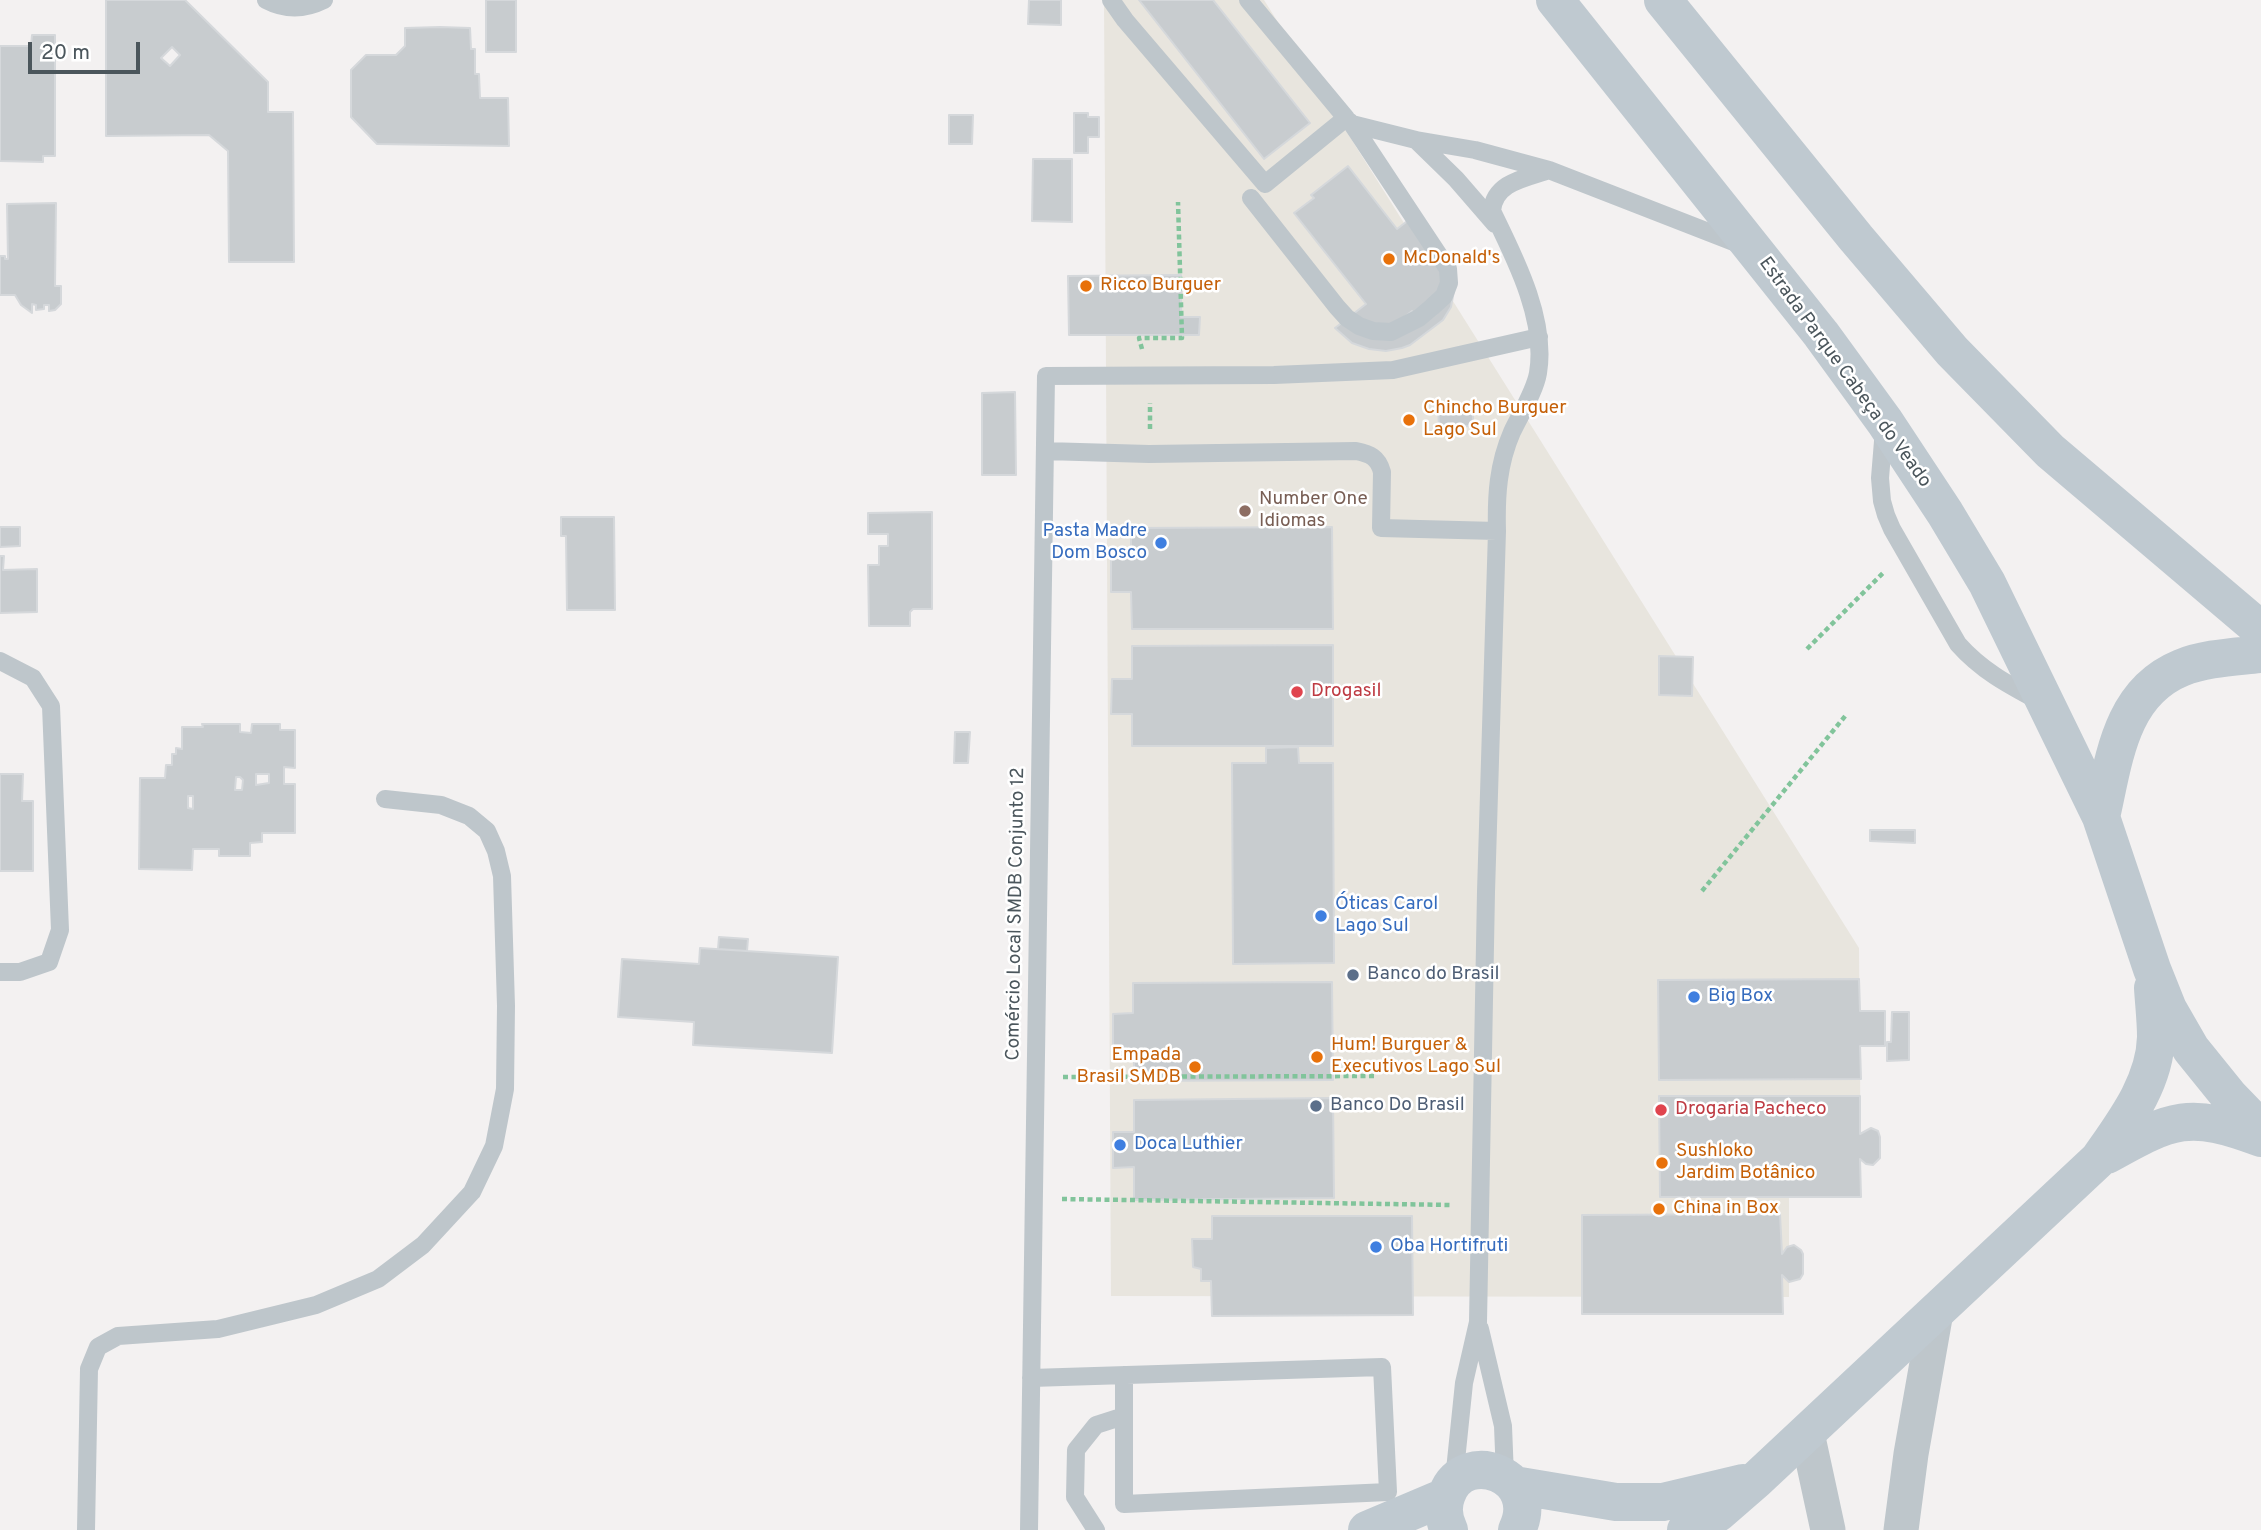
<!DOCTYPE html>
<meta charset="utf-8">
<style>
body{margin:0}
#map{position:relative;width:2261px;height:1530px;overflow:hidden;background:#f3f1f1;font-family:Overpass,sans-serif}
canvas{display:block}
.scale{position:absolute;left:28px;top:42px;width:112px;height:32px;box-sizing:border-box;border:4px solid #4b565c;border-top:0;padding-left:9px;font-size:21px;line-height:24px;white-space:nowrap;color:#4b565c;-webkit-text-stroke:5px #fff;paint-order:stroke}
</style>
<div id="map">
<canvas width="2261" height="1530"></canvas>
<div class="scale">20 m</div>
</div>
<script>
const ctx = document.querySelector('canvas').getContext('2d');
ctx.lineJoin = 'round';
function fillPath(path, color) { ctx.fillStyle = color; ctx.fill(path, 'evenodd'); }
function trace(path, color, width, dash) { ctx.strokeStyle = color; ctx.lineWidth = width; ctx.lineCap = dash ? 'butt' : 'round'; ctx.setLineDash(dash || []); ctx.stroke(path); }
function drawText(font, color, halo, rows, align = 'center') {
  ctx.font = font + ' Overpass,sans-serif'; ctx.lineWidth = 5; ctx.setLineDash([]); ctx.textBaseline = 'middle'; ctx.strokeStyle = halo; ctx.fillStyle = color; for (const [text, x, y, turn = 0] of rows) {
    ctx.save(); ctx.translate(x, y); ctx.rotate((+turn || 0) * Math.PI / 180); ctx.textAlign = isNaN(turn) ? turn : align; if (halo) ctx.strokeText(text, 0, 0); ctx.fillText(text, 0, 0); ctx.restore();
  }
}
fillPath(new Path2D(`
 M1104 0H1264L1859 948 1861 1187H1789V1297L1111 1296Z`), '#e8e5de');
const building = new Path2D(`
 M106 0H185L268 82V112H293L294 262H229L228 151 209 135 106 136ZM172 47 180 55 170 66 161 58Z
 M486 0H516V52H486Z
 M1029 0H1061V25L1028 24Z
 M1139 0H1213L1310 123 1264 159Z
 M440 27 470 28 471 49H475V74H479L480 98H508L509 146 377 144 351 117V70L366 55H396L405 46V28Z
 M32 35H55V156H43V162L0 161V46H31Z
 M1074 113H1088V117H1099V137H1088V153H1074Z
 M949 115H973L972 144H949Z
 M1033 159H1072V222L1032 221Z
 M1348 166 1397 229 1415 215 1455 285 1451 307 1443 320 1410 345 1402 348 1386 351 1369 349 1352 343 1335 328 1366 304 1294 213 1314 198 1311 195ZM1412 311 1421 323 1402 319Z
 M56 203 55 286H61V304L55 310 49 311V305H44V309L36 310V305L32 304V313L21 305 15 295H0V256H5V259H8L7 204Z
 M1181 275V317H1200L1199 335H1069L1068 276Z
 M1015 392 1016 475H982V393Z
 M1473 405V426L1439 427 1438 406Z
 M932 512V609H913L910 612V626H869L868 565H879V546H888V534H868V513Z
 M561 517H614L615 610H567L566 536H561Z
 M0 527H20V546L0 547Z
 M1332 527 1333 629H1132L1131 592H1111V555L1131 556V528Z
 M0 556H4L3 570 37 569V612L0 613Z
 M1333 645V746H1132V714H1111L1112 679H1132V646Z
 M1659 656 1693 657 1692 696 1659 695Z
 M202 724H240V732L251 733 252 724H280V730H295V768L284 767V784H295V833H262V842L250 843V856H219V849H193L192 870 139 869 140 778H165L166 765H172V754H176V748L182 749V727H203ZM256 774H269V783L256 785ZM236 777H240L243 780 242 790H235ZM188 796H193V809L188 808Z
 M955 732H970L968 763H954Z
 M1298 747 1299 763H1333L1334 963 1233 964 1232 763H1266V748Z
 M0 774H23L22 801H33V871H0Z
 M1870 830H1915V843L1870 841Z
 M719 937 748 939 747 951 718 949Z
 M700 948 838 957 832 1053 693 1045 694 1022 618 1017 622 959 699 964Z
 M1859 979 1860 1011H1885V1046H1860L1861 1079 1659 1080 1658 980Z
 M1332 982 1333 1080 1134 1081V1050H1113V1014L1133 1013V983Z
 M1892 1012H1909V1060L1887 1061V1042H1891Z
 M1659 1096H1860V1134L1871 1128 1878 1131 1880 1137V1158L1873 1165 1866 1164 1860 1159 1861 1197H1660Z
 M1333 1098 1334 1198 1134 1200V1167L1113 1168V1132H1134V1100Z
 M1780 1214 1782 1254 1787 1247 1794 1245 1801 1250 1803 1254V1274L1800 1279 1789 1282 1782 1275 1783 1314H1582V1215Z
 M1212 1216H1412L1413 1315 1212 1316 1211 1281H1201V1269L1193 1267 1192 1239H1212Z`);
fillPath(building, '#c8cccf');
trace(building, '#d5d8db', 2);
trace(new Path2D(`
 M1142 349 1139 338H1182L1178 202
 M1150 429V403
 M1807 649 1884 572
 M1702 891 1846 715
 M1063 1077 1377 1076
 M1062 1199 1452 1205`), '#81c49b', 4.5, [5, 3.5]);
trace(new Path2D(`
 M266 0C285 10 304 10 324 0
 M1111 0 1125 20 1265 184 1346 118 1248 0
 M1349 121 1352 124 1416 140 1456 179 1495 224
 M1416 140 1475 150 1549 170 1739 244
 M1251 198 1337 307 1347 318 1359 326 1373 331 1391 332 1419 318 1432 307 1444 296 1449 283 1448 269 1352 124
 M1884 429 1880 478 1882 501 1886 515 1892 529 1958 644C1981 670 2007 684 2037 700
 M1045 451 1149 454 1356 451C1370 454 1378 457 1382 472L1381 528 1497 531
 M0 661 33 678 51 706 60 930 49 962 20 972H0
 M1480 1329 1503 1426 1505 1476
 M1031 1378 1382 1367 1388 1492 1124 1504V1375
 M1454 1480 1464 1383 1478 1322 1486 892 1497 531C1496 496 1498 464 1512 432 1520 415 1535 391 1538 373 1547 320 1515 258 1492 211 1494 182 1526 178 1549 170
 M86 1530 89 1369 98 1347 118 1336 218 1329 316 1305 378 1279 423 1245 472 1192 494 1146 505 1089 506 1006 502 876 496 851 487 831 469 816 441 805 385 799
 M1029 1530 1046 376 1274 375 1393 370 1539 337
 M1096 1530 1075 1497 1076 1450 1096 1425 1124 1416`), '#bec6cb', 18);
trace(new Path2D(`
 M1807 1433 1828 1530
 M1901 1530 1911 1454 1936 1312`), '#bec6cb', 35);
trace(new Path2D(`
 M1555 0 1821 334 1885 422 1945 513 1987 583 2101 817 2152 969 2168 1009 2191 1049 2229 1096 2261 1129
 M1663 0 1856 238 1952 351 2050 451 2261 630
 M2101 817C2114 760 2120 693 2181 668 2205 658 2235 657 2261 654
 M2107 1155C2173 1118 2189 1111 2261 1138
 M1514 1485 1616 1502H1663L1743 1483
 M1367 1530 1445 1497
 M1449 1530C1443 1518 1442 1506 1447 1494 1465 1446 1543 1476 1517 1530
 M1686 1530 1718 1513 1756 1480 2099 1159C2124 1123 2155 1083 2156 1037 2156 1021 2154 1004 2153 988`), '#bfc9d0', 38);
for (const [x, y, r, color] of [
 [1389,259,7,"#e8710a"],
 [1086,286,7,"#e8710a"],
 [1409,420,7,"#e8710a"],
 [1245,511,7,"#8d6e63"],
 [1161,543,7,"#3f7fe0"],
 [1297,692,7,"#e0444e"],
 [1321,916,7,"#3f7fe0"],
 [1353,975,7,"#5c6f8a"],
 [1694,997,7,"#3f7fe0"],
 [1317,1057,7,"#e8710a"],
 [1195,1067,7,"#e8710a"],
 [1316,1106,7,"#5c6f8a"],
 [1661,1110,7,"#e0444e"],
 [1120,1145,7,"#3f7fe0"],
 [1662,1163,7,"#e8710a"],
 [1659,1209,7,"#e8710a"],
 [1376,1247,7,"#3f7fe0"]
]) { const dot = new Path2D(); dot.arc(x, y, r, 0, 2 * Math.PI); ctx.fillStyle = color; ctx.fill(dot); trace(dot, '#fff', 2.5); }
drawText('19px', '#c56008', '#fff', [
 ["McDonald's",1403,259],
 ["Ricco Burguer",1100,286],
 ["Chincho Burguer",1423,409],
 ["Lago Sul",1423,431],
 ["Hum! Burguer &",1331,1046],
 ["Executivos Lago Sul",1331,1068],
 ["Empada",1181,1056,"right"],
 ["Brasil SMDB",1181,1078,"right"],
 ["Sushloko",1676,1152],
 ["Jardim Botânico",1676,1174],
 ["China in Box",1673,1209]
], 'left');
drawText('19px', '#4b565c', '#fff', [
 ["Estrada Parque Cabeça do Veado",1844,373,54],
 ["Comércio Local SMDB Conjunto 12",1017,914,-89]
]);
drawText('19px', '#785e54', '#fff', [
 ["Number One",1259,500],
 ["Idiomas",1259,522]
], 'left');
drawText('19px', '#366cbe', '#fff', [
 ["Pasta Madre",1147,532,"right"],
 ["Dom Bosco",1147,554,"right"],
 ["Óticas Carol",1335,905],
 ["Lago Sul",1335,927],
 ["Big Box",1708,997],
 ["Doca Luthier",1134,1145],
 ["Oba Hortifruti",1390,1247]
], 'left');
drawText('19px', '#be3a42', '#fff', [
 ["Drogasil",1311,692],
 ["Drogaria Pacheco",1675,1110]
], 'left');
drawText('19px', '#4e5e75', '#fff', [
 ["Banco do Brasil",1367,975],
 ["Banco Do Brasil",1330,1106]
], 'left');
</script>
